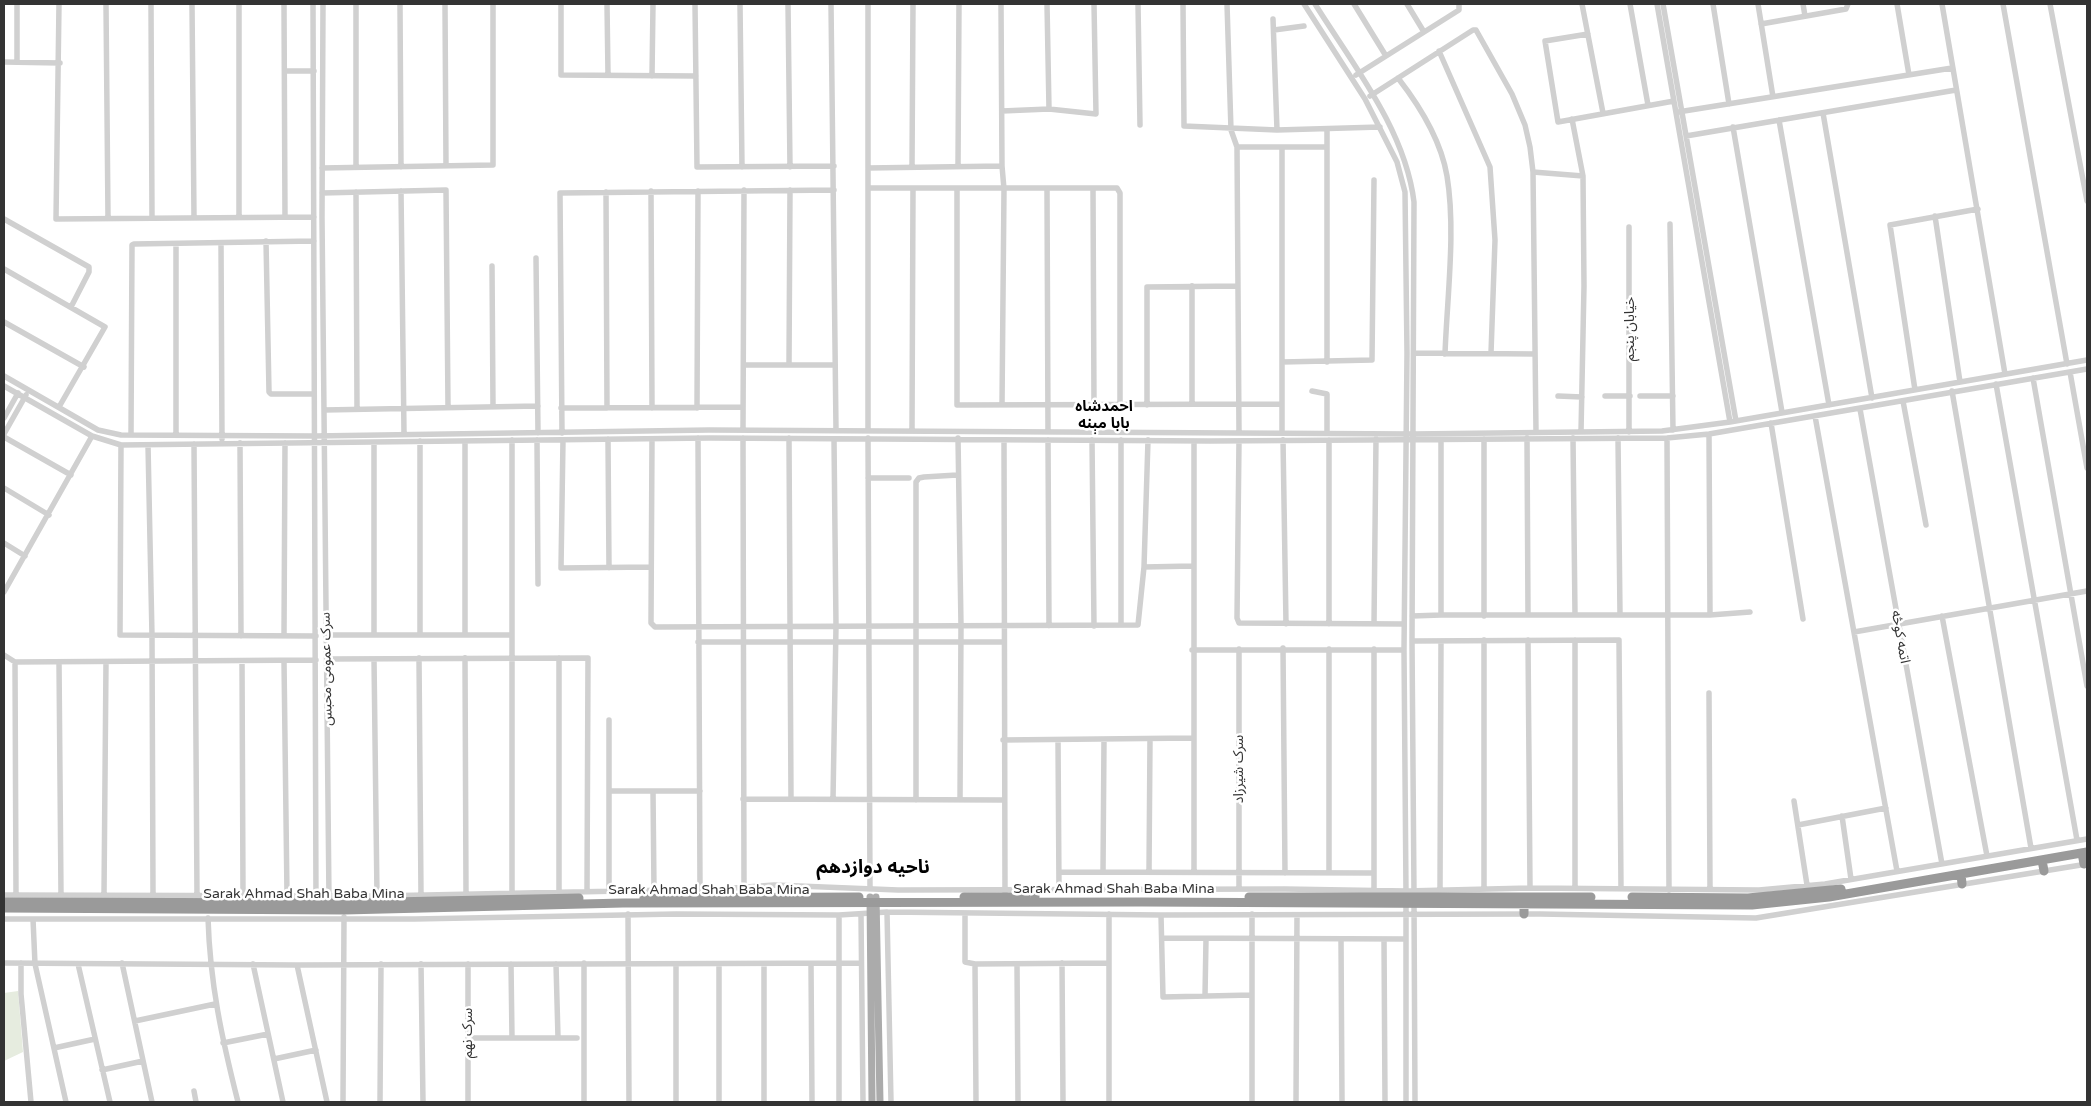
<!DOCTYPE html>
<meta charset="utf-8">
<style>
body{margin:0}
#map{position:relative;width:2091px;height:1106px;overflow:hidden;background:#fff;font-family:"Varela Round",sans-serif}
canvas{display:block}
.frame{position:absolute;inset:0;border:5px solid #333;pointer-events:none}
</style>
<div id="map">
<canvas width="2091" height="1106"></canvas>
<div class="frame"></div>
</div>
<script>
const ctx = document.querySelector('canvas').getContext('2d');
ctx.lineJoin = 'round';
function fillPath(path, color) { ctx.fillStyle = color; ctx.fill(path, 'evenodd'); }
function trace(path, color, width, dash) { ctx.strokeStyle = color; ctx.lineWidth = width; ctx.lineCap = dash ? 'butt' : 'round'; ctx.setLineDash(dash || []); ctx.stroke(path); }
function drawText(font, color, halo, rows, align = 'center') {
  ctx.font = font + ' "Varela Round","Noto Sans Arabic",sans-serif'; ctx.lineWidth = 5; ctx.setLineDash([]); ctx.textBaseline = 'middle'; ctx.strokeStyle = halo; ctx.fillStyle = color; for (const [text, x, y, turn = 0] of rows) {
    ctx.save(); ctx.translate(x, y); ctx.rotate((+turn || 0) * Math.PI / 180); ctx.textAlign = isNaN(turn) ? turn : align; if (halo) ctx.strokeText(text, 0, 0); ctx.fillText(text, 0, 0); ctx.restore();
  }
}
fillPath(new Path2D(`
 M18 991 23 1052 4 1061V993Z`), '#e6ecdf');
trace(new Path2D(`
 M17 4V62
 M59 4 56 219 314 217
 M106 4 108 218
 M151 4 152 217
 M192 4 194 217
 M239 4V217
 M284 4 285 217
 M313 4 316 898
 M323 4 322 217 329 899
 M400 4 401 167
 M445 4 446 166
 M561 4V75L696 76
 M607 4 608 75
 M695 4 697 167 834 166
 M740 4 742 167
 M788 4 790 167
 M831 4 836 430
 M868 4V431
 M1001 4 1002 166 1004 189 1002 405
 M1047 4 1049 109
 M1138 4 1140 125
 M1183 4 1184 126 1277 130 1380 127
 M1227 4 1231 130 1237 147 1239 432
 M1304 4 1365 99 1397 162 1405 192 1407 353 1404 650 1406 893
 M1315 4C1353 65 1405 129 1414 202L1412 641 1414 893
 M1354 4 1386 56
 M1407 4 1424 32
 M1582 4 1603 113
 M1630 4 1648 105
 M1657 4 1730 422
 M1663 4 1736 421
 M1713 4 1729 104
 M1758 4 1773 97
 M1803 4 1805 16
 M1897 4 1909 75
 M1942 4 2005 374
 M2003 4 2067 364
 M2050 4 2087 201
 M1273 19 1277 130
 M1761 24 1846 9 1848 4
 M1274 30 1304 26
 M1588 34 1545 41 1558 122 1674 101
 M1439 51 1490 167 1495 240 1491 353
 M4 62 60 63
 M285 71H314
 M1356 75 1459 10V4
 M652 76 653 4
 M1398 78C1419 105 1441 140 1447 176 1456 230 1447 298 1445 354
 M1370 96 1473 30H1476L1512 94 1525 125 1530 147 1533 172 1536 432
 M1002 111 1049 109 1096 114 1094 4
 M1678 112 1952 68
 M1823 113 1872 398
 M1572 119 1583 176 1584 286 1581 432
 M1779 120 1829 405
 M1733 127 1782 412
 M1327 130V362
 M1686 136 1956 90
 M1237 147H1327
 M1282 147V432
 M958 166 959 4
 M356 167V4
 M912 167 913 4
 M322 168 493 165V4
 M868 168 1002 166
 M1533 172 1583 176
 M868 188H1117L1120 193V405
 M957 188V405L1282 404
 M1047 189 1048 432
 M1093 189 1094 405
 M401 191 404 433
 M651 191 652 408
 M356 192 357 408
 M606 192 607 408
 M322 193 446 190 448 406
 M1935 216 1960 382
 M4 219 89 267V272L71 307
 M1670 224 1673 430
 M266 241 269 392 271 394H314
 M221 243 222 439
 M176 244V435
 M536 258 538 433
 M492 266 493 407
 M4 269 105 327 59 407
 M4 322 84 367
 M1415 353 1535 354
 M1282 362 1372 360 1374 180
 M789 364 790 190
 M744 365H835
 M2070 372 2087 468
 M4 376 98 430 121 435 315 436 709 430 1413 434 1662 431 1730 422 2087 360
 M2033 378 2087 686
 M1996 384 2077 840
 M4 386 92 436 121 445 709 438 1210 441 1667 438 1709 434 2087 369
 M1915 390 1890 225 1978 209
 M1312 391 1327 394V433
 M1952 391 2031 848
 M1558 396 1582 397
 M1605 396H1630
 M1640 396H1673
 M1903 401 1926 525
 M1192 404V286
 M1147 405V287L1238 286
 M561 408 743 407
 M697 408 698 191
 M1860 409 1942 864
 M324 410 538 406
 M1815 416 1897 871
 M4 418 18 393
 M1771 423 1803 619
 M743 430 744 190
 M912 431 913 188
 M1629 432V227
 M562 433 560 193 834 190
 M4 434 26 395
 M1709 434 1710 615
 M131 435 132 245 134 244 314 241
 M4 437 71 475
 M698 438 700 889
 M743 438 744 886
 M789 438 791 799
 M868 438 870 889
 M958 438 961 626 960 800
 M1527 438 1528 615
 M1573 438 1575 615
 M1618 438 1620 615
 M1667 438 1669 890
 M608 439 609 568
 M652 439 651 623 655 627 1138 625 1144 567 1148 440
 M1484 439V616
 M512 440V892
 M537 440 538 584
 M563 440 561 568 651 567
 M1004 440 1005 892
 M1048 440 1049 626
 M1092 440 1094 626
 M1121 440V625
 M1283 440 1286 624
 M1329 440V624
 M465 441V635
 M1239 441 1237 618 1239 623 1404 624
 M240 443 241 636
 M194 444 197 895
 M121 445 120 635 316 636
 M148 445 152 636 153 894
 M868 478H909
 M4 488 49 515
 M4 543 25 556
 M1144 567 1193 566
 M4 592 92 436
 M1441 615H1710L1750 612
 M1412 616 1441 615V440
 M1942 616 1987 856
 M1374 624 1376 439
 M1854 632 2087 591
 M326 635H511
 M374 635V442
 M420 635V441
 M284 636 285 443
 M1484 640V889
 M1528 640 1530 888
 M1575 640V888
 M1412 641 1619 640 1621 889
 M698 642H1003
 M1283 648 1285 873
 M1239 649V889
 M1329 649V872
 M1374 649V889
 M1192 650H1404
 M4 655 15 662 316 660
 M419 658 421 895
 M465 658 466 893
 M327 659 588 658 587 891
 M374 659 377 896
 M242 661 243 895
 M284 661 287 895
 M15 662 16 895
 M59 662 61 895
 M1709 693 1710 889
 M1003 740 1193 738
 M1058 740 1059 890
 M609 791H700
 M653 791 654 890
 M743 799 1004 800
 M833 799 836 626 834 439
 M916 800V482L919 478 924 477 957 475
 M1794 801 1807 885
 M1842 816 1851 879
 M1798 825 1886 808
 M1059 872 1374 873
 M1103 872 1104 739
 M1149 872 1150 739
 M1194 872V441
 M1440 889 1441 641
 M609 890V720
 M559 891V658
 M4 895 377 896 720 889 774 885 898 890 1285 889 1406 891 1530 888 1759 890 1825 884 2087 839
 M104 895 106 662
 M1406 902V1102
 M1414 902 1415 1102
 M887 912 891 1102
 M965 913V962L975 964 976 1102
 M628 914 629 1102
 M861 914 863 1102
 M1252 914V1102
 M839 915V1102
 M1161 915 1163 997 1252 995
 M208 918C210 984 222 1039 238 1102
 M4 919H415L676 914 839 915 887 912 1161 915 1540 914 1756 918 2087 864
 M33 919 35 964 66 1102
 M1162 938 1406 939
 M1341 939 1342 1102
 M1384 939 1385 1102
 M4 963 297 965 860 963
 M21 963V994L31 1102
 M122 963 152 1102
 M584 963V1102
 M1062 963 1063 1102
 M78 964 110 1102
 M253 964 283 1102
 M421 964 423 1102
 M468 964V1102
 M511 964 512 1038
 M556 964 558 1038
 M676 964V1102
 M719 964V1102
 M764 964V1102
 M811 964 812 1102
 M975 964 1109 963
 M1017 964 1018 1102
 M297 965 327 1102
 M1205 996 1206 939
 M135 1021 215 1004
 M468 1038H577
 M223 1043 268 1034
 M54 1048 95 1039
 M274 1059 316 1050
 M102 1070 143 1061
 M194 1091 196 1102
 M343 1102 344 917
 M380 1102 381 964
 M1109 1102V914
 M1296 1102 1297 915`), '#d0d0d0', 5.5);
trace(new Path2D(`
 M870 897 872 1102
 M876 897 880 1102`), '#ababab', 7);
trace(new Path2D(`
 M2082 853 2084 864
 M2042 860 2044 871
 M1961 874 1962 884
 M1035 890V897
 M964 897H1026
 M1249 897H1591
 M1632 897 1748 898 1841 889
 M644 898 859 897
 M4 902 344 903 579 898
 M4 908 344 910 623 903 1142 902 1752 905 1829 897 2087 852
 M1524 914V903`), '#9a9a9a', 9);
drawText('14px', '#333', '#fff', [
 ["خیابان پنجم",1630,329,-90],
 ["اتمه کوڅه",1900,637,80],
 ["سرک عمومی محبس",327,669,-91],
 ["سرک شیرزاد",1239,769,-90],
 ["Sarak Ahmad Shah Baba Mina",1114,889],
 ["Sarak Ahmad Shah Baba Mina",709,890],
 ["Sarak Ahmad Shah Baba Mina",304,894],
 ["سرک نهم",468,1033,-90]
]);
drawText('bold 15px', '#000', '#fff', [
 ["احمدشاه",1104,407],
 ["بابا مېنه",1104,424]
]);
drawText('bold 19px', '#000', '#fff', [
 ["ناحیه دوازدهم",873,868]
]);
</script>
